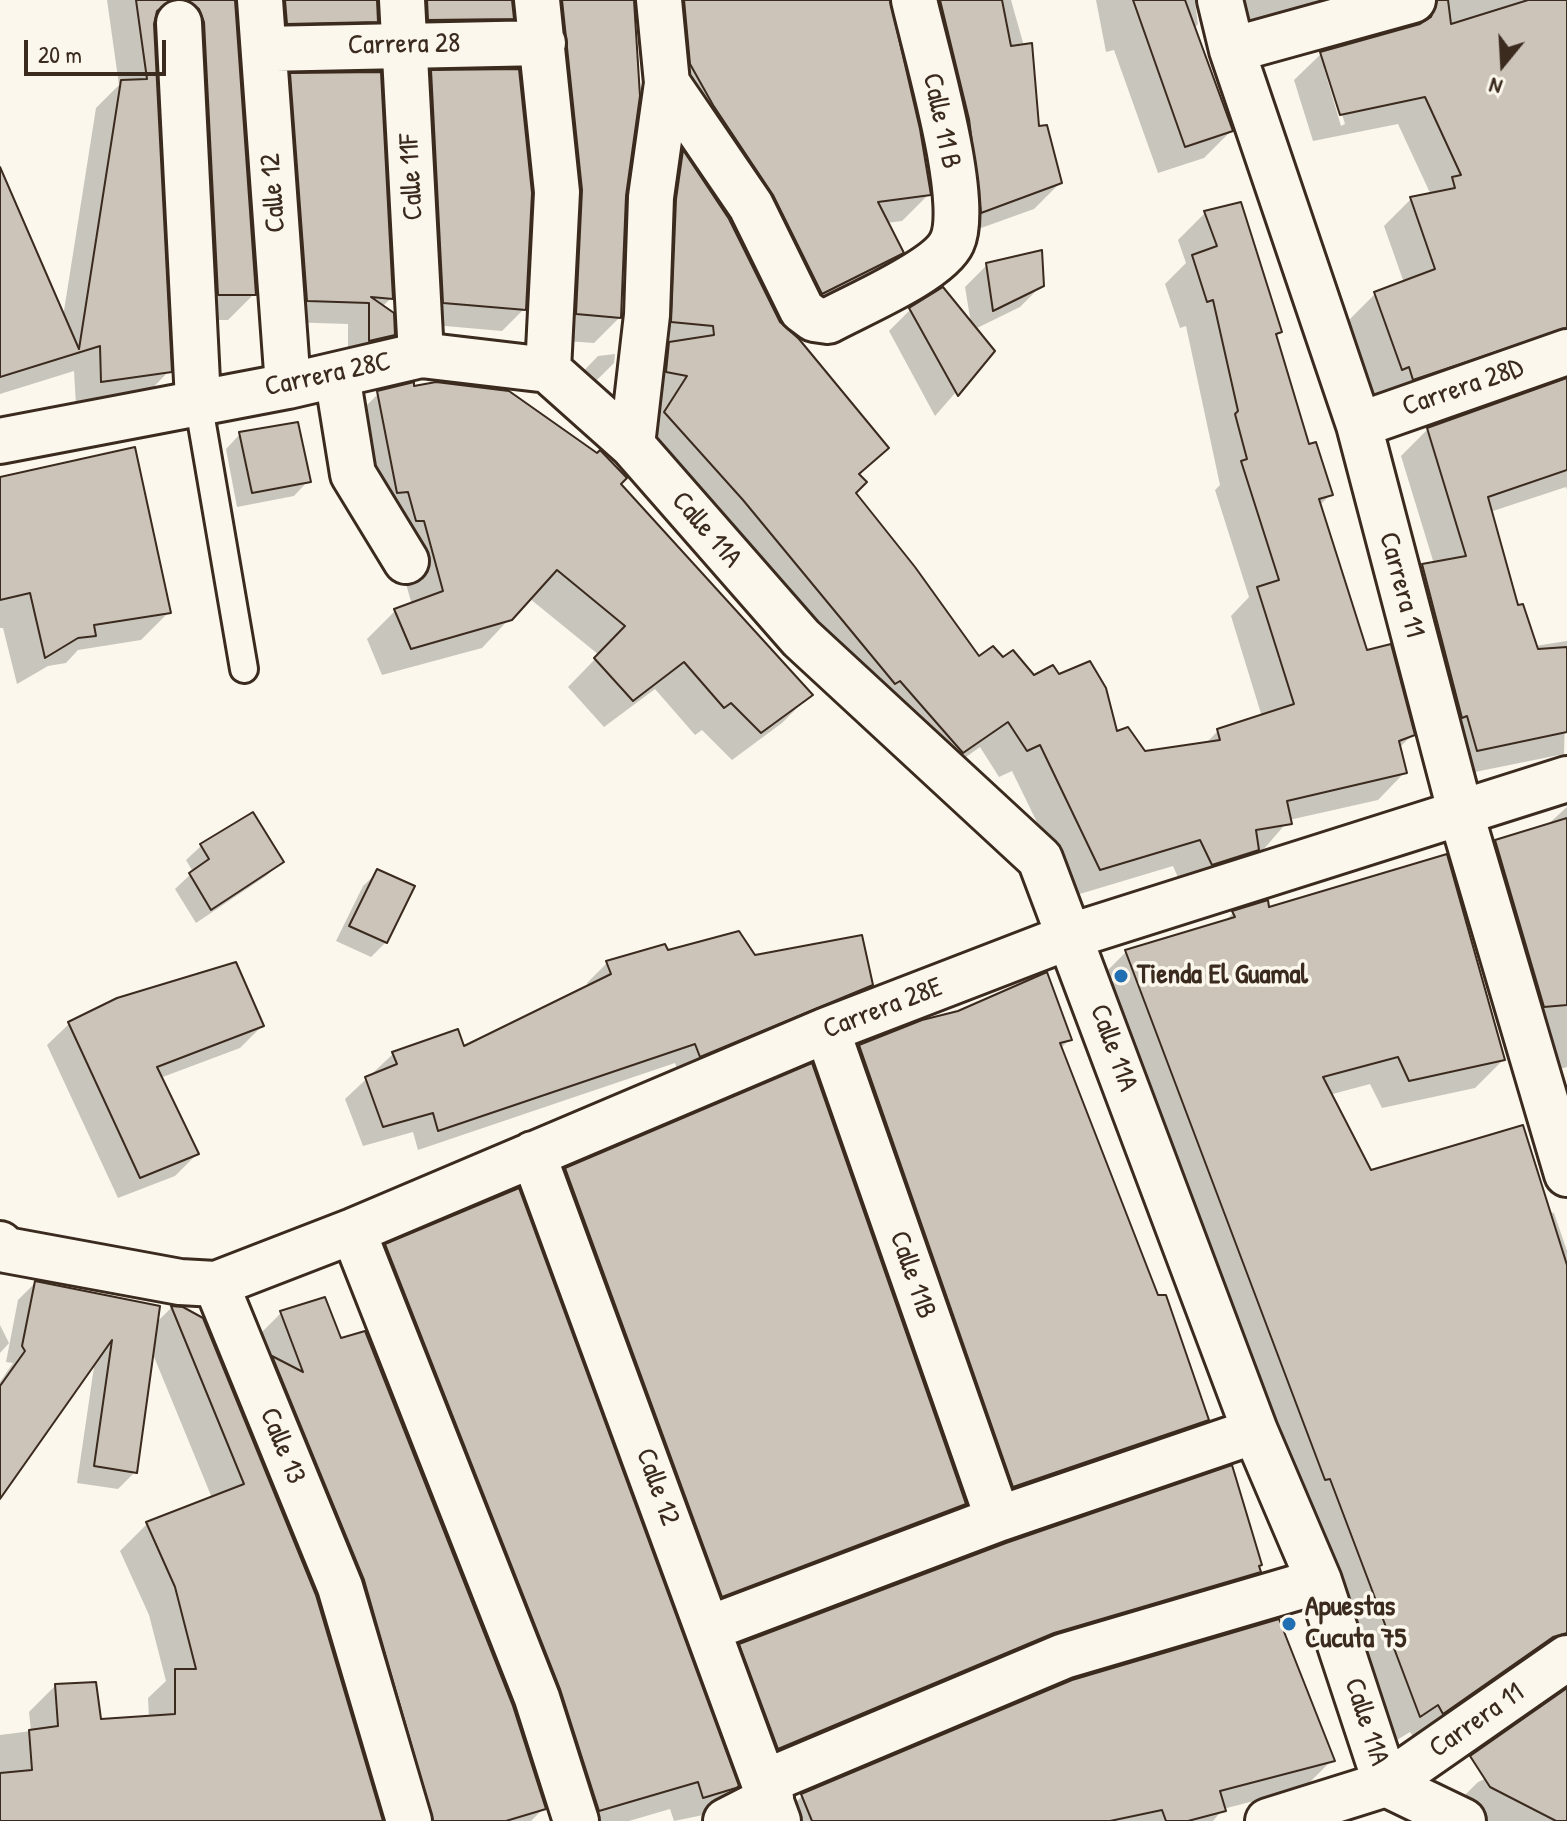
<!DOCTYPE html>
<style>
body{margin:0}
#map{position:relative;width:1567px;height:1821px;overflow:hidden;background:#fbf7ec;font-family:"Patrick Hand",sans-serif}
canvas{display:block}
.north{position:absolute;left:1463px;top:24px;width:80px;height:80px;-webkit-text-stroke:6px #fbf7ec;paint-order:stroke;rotate:198deg;font-size:22px;font-weight:700;line-height:32px;text-align:center;color:#3b2a1e}
.north::after{content:'';display:block;margin:auto;width:28px;height:36px;background:#3b2a1e;clip-path:polygon(50% 0,100% 100%,50% 72%,0 100%)}
.scale{position:absolute;left:24px;top:40px;width:142px;height:36px;box-sizing:border-box;border:4px solid #3b2a1e;border-top:0;padding-left:10px;font-size:24px;line-height:28px;white-space:nowrap;color:#3b2a1e;-webkit-text-stroke:6px #fbf7ec;paint-order:stroke}
</style>
<div id="map">
<canvas width="1567" height="1821"></canvas>
<div class="north">N</div>
<div class="scale">20 m</div>
</div>
<script>
const ctx = document.querySelector('canvas').getContext('2d');
ctx.lineJoin = 'round';
function fillPath(path, color) { ctx.fillStyle = color; ctx.fill(path, 'evenodd'); }
function trace(path, color, width, dash) { ctx.strokeStyle = color; ctx.lineWidth = width; ctx.lineCap = dash ? 'butt' : 'round'; ctx.setLineDash(dash || []); ctx.stroke(path); }
function drawText(font, color, halo, rows, align = 'center') {
  ctx.font = font + ' "Patrick Hand",sans-serif'; ctx.lineWidth = 7; ctx.setLineDash([]); ctx.textBaseline = 'middle'; ctx.strokeStyle = halo; ctx.fillStyle = color; for (const [text, x, y, turn = 0] of rows) {
    ctx.save(); ctx.translate(x, y); ctx.rotate((+turn || 0) * Math.PI / 180); ctx.textAlign = isNaN(turn) ? turn : align; if (halo) ctx.strokeText(text, 0, 0); ctx.fillText(text, 0, 0); ctx.restore();
  }
}
fillPath(new Path2D(`
 M107 0H1011L1024 46 1038 128 1060 183 1034 209 956 237 895 2 888 1 928 195 902 221 886 223 901 252 875 278 797 320 642 2 632 1 620 317 594 343 551 340 520 2 512 1V18L486 44 403 46 388 4 377 1 376 21 350 47 261 49 244 3 233 1 254 294 228 320H192L165 27 152 24 169 371 143 398 76 406 74 371 0 394V236L63 317 96 108 119 85Z
 M1096 0H1567V490L1566 487 1490 512 1517 607 1535 646 1567 641 1564 754 1450 777 1396 593 1423 566 1434 564 1401 456 1428 429 1565 381 1564 372 1386 405 1382 393 1375 396 1348 321 1375 294 1404 283 1384 226 1411 199 1431 195 1398 124 1313 141 1294 80 1322 53 1411 29 1410 20 1222 39 1211 9 1195 2 1198 24 1194 29 1231 131 1204 158 1158 173 1114 50 1106 52ZM1324 68H1328L1345 124 1341 126Z
 M432 72 524 309 502 331 422 324 410 94Z
 M291 75 391 298 382 307 393 335 371 357 348 362V324L286 322 270 97Z
 M682 154 728 220 778 323 886 448 858 476 853 493 978 659H1003L1033 678 1058 676 1116 733 1144 754 1205 744 1218 731 1262 717 1231 616 1249 597 1215 490 1220 485 1186 326 1180 328 1165 284 1186 263 1178 240 1205 213 1280 332 1275 337 1308 446 1330 495 1319 506 1366 652 1412 735 1399 748 1405 772 1378 800 1289 820 1263 850 1255 852 1230 877 1184 891 1173 866 1073 896 1012 771 999 777 980 747 935 779 638 440 662 403 639 399 656 180Z
 M987 265 1042 285 1020 307 975 329 992 351 935 416 889 331 911 309 971 324 965 287Z
 M615 354 614 363 586 391 570 385 598 356Z
 M412 388 619 484 810 695 782 723 732 760 702 730 695 735 655 689 604 727 568 687 599 655 529 598 482 648 382 675 367 639 395 611 412 605 396 549 350 422 378 394Z
 M240 434 308 481 294 496 237 507 226 449Z
 M0 479 169 612 141 640 78 650 66 663 48 666 17 684 3 628H0Z
 M1567 807V1067L1556 1070 1469 869 1496 842 1545 827Z
 M252 815 281 862 266 876 196 923 175 889 193 872 186 860 201 846Z
 M378 872 386 942 371 957 336 941 363 886Z
 M1266 902 1268 910 1503 1060 1475 1088 1382 1108 1370 1084 1329 1095 1370 1172 1554 1213 1567 1251V1719L1565 1686 1415 1740 1410 1732 1392 1743 1098 980 1126 952 1223 923 1233 913Z
 M754 957 871 985 851 1005 680 1076 675 1063 418 1150 413 1132 363 1146 345 1099 393 1054 457 1032 463 1049 589 988 587 983 607 963Z
 M118 1000 262 1026 240 1048 160 1078 197 1154 175 1176 118 1198 47 1045 69 1024Z
 M1069 1040 1060 1049 1207 1420 1179 1448 985 1514 832 1074 860 1046Z
 M566 1170 964 1504 936 1532 694 1623 538 1198Z
 M386 1246 736 1786 708 1814 674 1821 670 1809 629 1821H566L358 1274Z
 M35 1283 156 1323 171 1308 183 1309 381 1821H0V1735L31 1731 29 1712 56 1685 99 1721 149 1718 148 1698 166 1681 149 1615 120 1551 147 1524 212 1498 152 1352 135 1472 118 1489 77 1483 95 1360 0 1495V1382L13 1363 6 1362 18 1300Z
 M281 1313 340 1340 544 1808 531 1821H401L256 1338Z
 M0 1325 9 1343 0 1353Z
 M1257 1567 1259 1571 1231 1599 750 1776 712 1673 741 1645Z
 M1567 1741V1821H1475L1451 1809 1478 1782Z
 M1332 1760 1304 1788 1223 1809 1213 1821H777L802 1796Z`), '#0003');
const building = new Path2D(`
 M136 0H171L157 11 154 24 172 372 101 382 100 346 0 377V167L79 349 121 80 147 79Z
 M187 0H235L256 295H218L204 22 199 9Z
 M285 0H377L378 22 287 24Z
 M427 0H512L514 19 428 20Z
 M562 0H634L640 96 626 196 621 318 576 314 582 190Z
 M684 0H890L920 129 931 195 878 202 904 253 822 294 773 195 713 105 690 64Z
 M940 0H1002L1011 46 1032 43 1039 126 1047 125 1062 183 981 213 969 119Z
 M1133 0H1185L1233 131 1185 147Z
 M1437 0H1448L1451 24 1528 0H1567V328L1413 380 1409 367 1402 370 1374 292 1435 269 1410 197 1455 188 1452 177 1461 175 1425 97 1340 115 1320 52 1420 24 1431 17Z
 M519 69 532 193 526 310 443 303 431 70Z
 M381 72 393 299 371 297 394 313 395 335 369 341V303L307 301 290 73Z
 M683 150 729 219 780 322 799 339 889 448 859 474 867 482 856 493 915 567 979 656 993 646 1003 657 1013 650 1034 675 1053 665 1059 674 1090 661 1106 688 1117 731 1128 727 1145 751 1220 740 1217 729 1294 704 1257 587 1279 580 1241 461 1247 459 1235 414 1238 411 1213 300 1207 302 1192 255 1217 246 1204 211 1241 202 1282 332 1276 334 1309 444 1316 442 1333 495 1319 499 1367 650 1391 644 1415 735 1399 741 1407 773 1287 801 1292 824 1256 830 1259 850 1212 865 1200 840 1100 870 1040 745 1027 751 1008 722 963 753 900 681 895 684 743 500 664 412 687 376 666 372 669 342 714 335 713 326 671 322 676 199Z
 M1042 250 1044 286 993 311 986 263Z
 M943 287 995 351 958 396 909 308Z
 M1567 378V470L1488 497 1518 605 1523 604 1538 649 1567 647V732L1477 751 1467 716 1462 718 1422 564 1466 556 1427 428Z
 M414 382V386L436 382 509 391 597 453 600 450 627 478 621 484 813 695 761 733 731 703 724 708 684 662 633 701 594 658 625 626 557 570 512 620 411 649 394 609 443 591 424 521H416L408 492 397 493 377 391Z
 M298 422 311 482 252 493 239 432Z
 M135 447 171 613 94 625 96 636 78 638 45 658 30 593 0 600V477Z
 M253 812 284 862 211 910 189 873 209 859 200 844Z
 M1567 818V1005L1544 1007 1495 840Z
 M1447 854 1505 1060 1409 1081 1398 1057 1323 1077 1371 1170 1523 1125 1567 1265V1633L1553 1637 1443 1714 1438 1705 1420 1717 1330 1479 1325 1480 1125 950 1235 917 1232 911 1268 900 1269 907Z
 M377 869 415 886 387 943 349 926Z
 M739 931 755 955 862 935 873 985 700 1057 695 1044 438 1131 433 1113 383 1127 365 1077 397 1064 392 1052 458 1029 464 1046 611 974 606 961 665 944 668 950Z
 M236 962 264 1026 157 1067 199 1154 140 1178 68 1022 117 998Z
 M1047 972 1072 1040 1060 1043 1158 1295H1166L1209 1420 1013 1487 859 1045 922 1020 958 1011Z
 M812 1063 966 1504 722 1597 565 1168Z
 M519 1188 739 1786 736 1788 703 1798 698 1782 599 1811 560 1689 385 1244Z
 M35 1281 160 1306 137 1473 94 1466 112 1340 0 1499V1386L25 1351 22 1346Z
 M325 1297 341 1338 365 1331 513 1706 546 1809 506 1821H433L364 1580 272 1356 303 1372 280 1311Z
 M171 1306 183 1307 203 1318 316 1595 383 1821H0V1773L32 1770 29 1730 58 1726 55 1684 96 1682 101 1719 175 1714V1669H196L175 1587 146 1522 244 1484Z
 M1232 1465 1262 1565 1259 1566 1261 1572 1054 1633 778 1749 739 1644 1006 1543Z
 M1279 1619 1335 1761 1220 1791 1226 1811 1188 1821H1166L1162 1810 1110 1821H812L801 1794 1072 1680Z
 M1567 1688V1821H1556L1490 1787 1470 1756Z`);
fillPath(building, '#ccc4b9');
trace(building, '#3b2a1e', 2);
const service = new Path2D(`
 M198 401 244 669`);
const minor = new Path2D(`
 M260 0 288 386
 M402 0 421 355
 M537 0 557 192 548 370
 M1220 0 1232 50 1359 425 1461 814 1567 1174
 M179 23 198 401
 M264 49 543 43
 M1232 50 1413 0
 M667 83 751 206 802 310 814 319 828 321C857 305 939 271 952 242 971 201 925 49 914 0
 M337 375 353 474 406 561
 M1359 425 1567 352
 M0 441 288 386 421 355 548 370 632 445 801 638 1040 859 1255 1431 1319 1581 1386 1784
 M632 445 647 315 651 197 667 83 659 0
 M827 1030 998 1519
 M533 1154 778 1821
 M353 1231 537 1698 576 1821
 M0 1244 6 1250 180 1282 216 1284 353 1231 827 1030 1071 936 1567 779
 M216 1284 340 1587 409 1821
 M710 1628 998 1519 1255 1431
 M765 1782 1064 1656 1319 1581
 M1386 1784 1463 1821
 M726 1821 771 1798
 M1268 1821 1386 1784 1567 1658`);
trace(service, '#3b2a1e', 32);
trace(minor, '#3b2a1e', 50);
trace(service, '#fbf7ec', 26);
trace(minor, '#fbf7ec', 44);
for (const [x, y, r, color] of [
 [1121,976,8,"#1f6fb2"],
 [1289,1624,8,"#1f6fb2"]
]) { const dot = new Path2D(); dot.arc(x, y, r, 0, 2 * Math.PI); ctx.fillStyle = color; ctx.fill(dot); trace(dot, '#fbf7ec', 3); }
drawText('28px', '#3b2a1e', '#fbf7ec', [
 ["Carrera 28",404,45,-1],
 ["Calle 11 B",941,121,78],
 ["Calle 11F",412,177,-93],
 ["Calle 12",274,193,-94],
 ["Carrera 28C",328,375,-12],
 ["Carrera 28D",1463,388,-19],
 ["Calle 11A",706,530,49],
 ["Carrera 11",1401,585,75],
 ["Carrera 28E",883,1009,-21],
 ["Calle 11A",1113,1048,70],
 ["Calle 11B",912,1275,71],
 ["Calle 13",282,1446,68],
 ["Calle 12",657,1487,70],
 ["Carrera 11",1477,1721,-35],
 ["Calle 11A",1366,1722,72]
]);
drawText('bold 28px', '#3b2a1e', '#fbf7ec', [
 ["Tienda El Guamal",1137,976],
 ["Apuestas",1305,1608],
 ["Cucuta 75",1305,1640]
], 'left');
</script>
